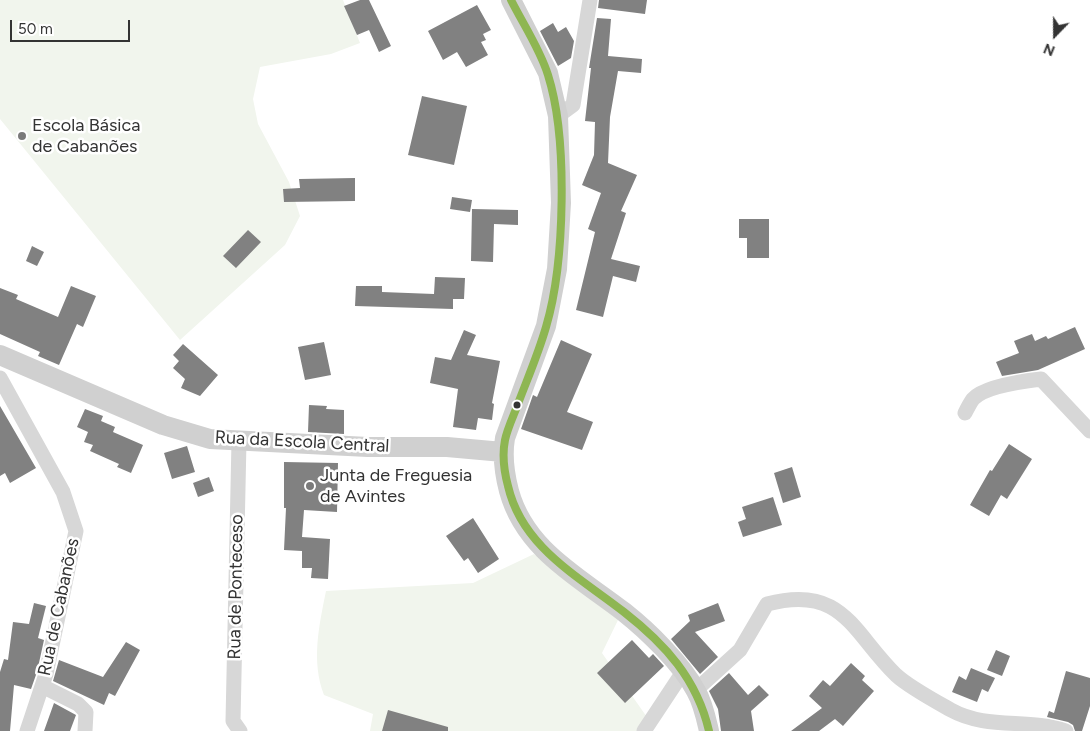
<!DOCTYPE html>
<meta charset="utf-8">
<style>
body{margin:0}
#map{position:relative;width:1090px;height:731px;overflow:hidden;background:#fff;font-family:Figtree,sans-serif}
canvas{display:block}
.north{position:absolute;left:1030px;top:10px;width:50px;height:50px;-webkit-text-stroke:4px #fff;paint-order:stroke;rotate:202deg;font-size:14px;font-weight:700;line-height:20px;text-align:center;color:#333}
.north::after{content:'';display:block;margin:auto;width:18px;height:22px;background:#333;clip-path:polygon(50% 0,100% 100%,50% 72%,0 100%)}
.scale{position:absolute;left:10px;top:20px;width:120px;height:22px;box-sizing:border-box;border:2px solid #333;border-top:0;padding-left:6px;font-size:15px;line-height:18px;white-space:nowrap;color:#333;-webkit-text-stroke:4px #fff;paint-order:stroke}
</style>
<div id="map">
<canvas width="1090" height="731"></canvas>
<div class="north">N</div>
<div class="scale">50 m</div>
</div>
<script>
const ctx = document.querySelector('canvas').getContext('2d');
ctx.lineJoin = 'round';
function fillPath(path, color) { ctx.fillStyle = color; ctx.fill(path, 'evenodd'); }
function trace(path, color, width, dash) { ctx.strokeStyle = color; ctx.lineWidth = width; ctx.lineCap = dash ? 'butt' : 'round'; ctx.setLineDash(dash || []); ctx.stroke(path); }
function drawText(font, color, halo, rows, align = 'center') {
  ctx.font = font + ' Figtree,sans-serif'; ctx.lineWidth = 5; ctx.setLineDash([]); ctx.textBaseline = 'middle'; ctx.strokeStyle = halo; ctx.fillStyle = color; for (const [text, x, y, turn = 0] of rows) {
    ctx.save(); ctx.translate(x, y); ctx.rotate((+turn || 0) * Math.PI / 180); ctx.textAlign = isNaN(turn) ? turn : align; if (halo) ctx.strokeText(text, 0, 0); ctx.fillText(text, 0, 0); ctx.restore();
  }
}
fillPath(new Path2D(`
 M0 0H343L360 43 331 54 260 67 253 99 258 124 289 182 300 216 285 245 180 340 0 119Z
 M534 554 619 618 602 653 649 720 643 731H370L373 714 324 695C311 661 319 626 326 591L473 583Z`), '#f1f5ed');
fillPath(new Path2D(`
 M360 0H369L391 46 379 52 369 30 357 35 344 6Z
 M599 0H647L645 14 598 8Z
 M477 5 491 30 483 34 486 40 481 42 488 55 466 67 457 52 443 60 428 31Z
 M597 18 611 19 608 56 642 59 641 73 618 71 610 117 608 163 637 175 621 211 626 213 611 259 640 266 636 282 613 276 603 317 576 310 595 232 588 229 601 193 582 185 594 155 595 122 585 121 591 68H589Z
 M553 23 558 32 566 27 574 41 571 58 558 66 540 31Z
 M422 96 467 106 454 165 408 155Z
 M355 178V201L284 202 283 189 300 188 299 179Z
 M452 197 472 200 470 212 450 209Z
 M472 209 518 210V225L494 224 493 262 471 261Z
 M739 219H769V258H747V238H739Z
 M248 230 261 242 236 268 223 256Z
 M32 246 44 252 37 266 26 261Z
 M435 277 465 278 464 299H453V309L355 306 356 286H382V292L434 294Z
 M71 286 96 296 83 327 77 324 59 365 38 356 40 352 0 334V288L18 295 16 299 58 317Z
 M1075 327 1085 349 1038 370 1002 376 996 362 1019 353 1014 341 1032 334 1035 341 1046 336 1048 339Z
 M464 330 476 335 467 355 500 361 492 403 494 404 492 420 478 418 476 430 453 427 458 389 430 383 435 357 451 360Z
 M561 340 592 354 567 412 593 422 582 450 521 429 533 395 537 397Z
 M324 342 331 375 305 380 298 347Z
 M183 344 218 375 200 396 181 388 185 379 173 368 179 361 173 355Z
 M309 405 327 406 326 409 344 410V434L308 432Z
 M0 406 36 468 10 483 5 473 0 476Z
 M85 409 103 416 101 421 115 427 113 432 143 445 131 473 117 467 119 464 90 451 93 445 84 442 88 432 77 427Z
 M1009 444 1032 459 1007 499 1001 495 989 516 970 505 990 470 992 471Z
 M187 446 195 472 172 479 164 453Z
 M284 462 338 463 337 512 304 510 302 537 330 539 328 579 311 578 312 568H302V551L284 550 286 508H284Z
 M792 467 801 497 783 503 774 473Z
 M209 477 214 491 198 497 193 483Z
 M773 497 782 525 743 537 738 522 746 519 742 507Z
 M473 518 499 559 478 573 468 558 464 561 446 536Z
 M34 603 46 606 38 638 44 640 37 672 31 689 14 685 10 731H0V672L4 659 8 660 13 622 29 624Z
 M718 603 725 621 695 632 718 657 700 674 671 639 690 621 688 615Z
 M632 640 649 658 653 654 664 666 625 703 597 673Z
 M126 642 140 650 115 696 109 693 104 705 53 681 59 660 103 677Z
 M996 650 1010 656 1002 676 987 670Z
 M851 663 865 676 862 680 874 691 843 726 835 719 819 731H791L822 708 809 696 823 680 830 686Z
 M971 668 995 678 988 692 982 689 977 702 952 692 959 676 966 680Z
 M1066 671 1090 678V706L1082 731H1075L1073 725 1068 722 1047 717 1049 711 1054 713Z
 M729 673 748 695 759 685 769 695 751 711 754 731H721L718 709 709 691Z
 M54 703 76 715 70 731H44Z
 M388 710 448 727V731H382Z`), '#818181');
trace(new Path2D(`
 M558 116 573 105 590 0
 M0 378 63 492 76 531 46 674 27 731
 M965 413C967 409 970 403 973 399 985 386 1024 381 1041 379L1090 431
 M239 441 233 721 240 731
 M42 686 78 704 86 712 85 731
 M696 690 740 650 767 604C843 584 852 632 896 675 909 687 935 701 951 710 987 730 1028 718 1066 731
 M644 731 683 672`), '#d7d7d7', 15);
trace(new Path2D(`
 M511 0 548 73 558 116 561 203 557 269 546 326 505 438C502 456 504 472 509 491 525 550 579 577 624 612 648 631 682 664 696 691 703 703 706 718 709 731
 M0 355 163 425 210 439 368 447H447L503 452`), '#d0d0d0', 20);
trace(new Path2D(`
 M511 0C523 24 540 49 548 75 568 138 565 263 546 327 538 355 526 382 516 409 512 419 507 430 505 440 502 455 504 471 508 486 522 547 578 576 624 612 665 644 697 679 709 731`), '#8eb652', 8);
for (const [x, y, r, color] of [
 [22,136,5,"#7a7a7a"],
 [517,405,4.5,"#333"],
 [310,486,5,"#7a7a7a"]
]) { const dot = new Path2D(); dot.arc(x, y, r, 0, 2 * Math.PI); ctx.fillStyle = color; ctx.fill(dot); trace(dot, '#fff', 2); }
drawText('18px', '#333', '#fff', [
 ["Escola Básica",32,126],
 ["de Cabanões",32,147],
 ["Junta de Freguesia",320,476],
 ["de Avintes",320,497]
], 'left');
drawText('18px', '#333', '#fff', [
 ["Rua da Escola Central",302,442,3],
 ["Rua de Ponteceso",236,587,-89],
 ["Rua de Cabanões",59,607,-78]
]);
</script>
